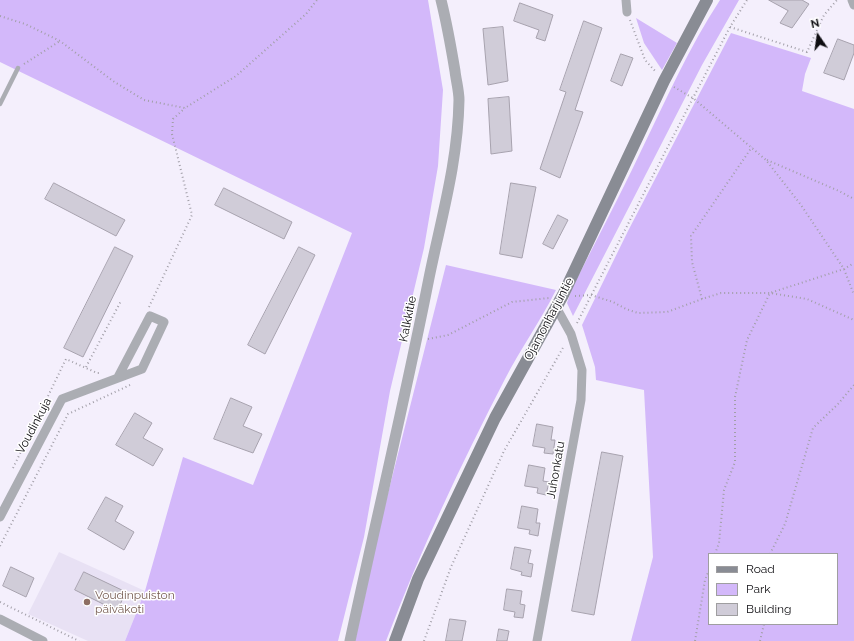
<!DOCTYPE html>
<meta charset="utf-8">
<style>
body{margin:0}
#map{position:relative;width:854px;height:641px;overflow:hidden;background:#f4effc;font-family:Raleway,sans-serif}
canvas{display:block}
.legend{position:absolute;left:708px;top:553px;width:130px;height:72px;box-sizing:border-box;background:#fff;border:1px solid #9f9ea0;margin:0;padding:5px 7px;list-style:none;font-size:12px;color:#0e0d11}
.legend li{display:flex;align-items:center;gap:8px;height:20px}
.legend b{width:20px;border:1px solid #9f9ea0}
.north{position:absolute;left:798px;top:16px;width:40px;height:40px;-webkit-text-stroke:3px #fff;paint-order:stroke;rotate:347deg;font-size:11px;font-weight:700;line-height:16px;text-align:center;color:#0e0d11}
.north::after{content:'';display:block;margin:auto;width:14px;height:18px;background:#0e0d11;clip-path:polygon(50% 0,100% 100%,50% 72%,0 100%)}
</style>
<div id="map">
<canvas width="854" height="641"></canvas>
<ul class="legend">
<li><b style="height:5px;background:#898c94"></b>Road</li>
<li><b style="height:11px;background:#d3b8fa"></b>Park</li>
<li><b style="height:11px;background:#d0ccd8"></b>Building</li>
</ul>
<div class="north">N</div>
</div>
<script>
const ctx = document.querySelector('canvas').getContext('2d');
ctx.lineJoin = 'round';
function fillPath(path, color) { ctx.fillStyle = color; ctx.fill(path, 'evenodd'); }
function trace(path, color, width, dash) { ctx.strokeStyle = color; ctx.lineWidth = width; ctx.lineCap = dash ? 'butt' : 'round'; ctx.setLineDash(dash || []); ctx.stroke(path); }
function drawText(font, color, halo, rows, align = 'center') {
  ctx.font = font + ' Raleway,sans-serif'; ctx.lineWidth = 3; ctx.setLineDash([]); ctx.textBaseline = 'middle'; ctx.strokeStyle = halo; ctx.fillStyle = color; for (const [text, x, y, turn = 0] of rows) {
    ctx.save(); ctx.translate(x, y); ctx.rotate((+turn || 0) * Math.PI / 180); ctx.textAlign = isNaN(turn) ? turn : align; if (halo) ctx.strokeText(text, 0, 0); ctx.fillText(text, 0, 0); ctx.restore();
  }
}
fillPath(new Path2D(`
 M59 552 145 591 125 641H88L28 614Z`), '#e8e1f4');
fillPath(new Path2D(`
 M0 0H428L443 90 438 166 424 248 390 391 364 537 338 641H125L145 591 183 457 253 485 352 233 0 62Z
 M720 0H739L702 65 573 316 567 303 571 291C594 244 619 198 641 151 666 100 689 47 720 0Z
 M636 18 677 43 662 70 644 43Z
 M731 33 811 58 805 74 802 91 854 109V641H631L653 557 644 390 596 380 595 367 582 325 628 231ZM709 554H837V624H709Z
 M446 265 556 290C541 320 521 348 505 379 461 464 420 551 386 641H355L383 513Z`), '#d3b8fa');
const building = new Path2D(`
 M769 0H802L809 4 792 28 780 23 788 11Z
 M520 3 553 15 545 41 536 38 539 30 514 21Z
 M584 21 602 28 575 110 583 112 560 178 540 169 566 92 560 90Z
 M503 27 508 81 488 85 483 29Z
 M838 39 854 45V53L844 80 824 73Z
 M621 54 633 58 622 86 611 81Z
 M509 97 512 151 491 154 488 99Z
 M54 183 125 220 116 236 45 199Z
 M511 183 536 187 522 258 500 254Z
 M224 188 292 222 284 239 215 205Z
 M558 215 568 220 553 249 543 244Z
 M115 247 133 256 83 357 64 348Z
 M299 247 315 255 265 354 248 345Z
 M231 398 252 407 243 426 262 434 253 453 214 439Z
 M135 413 152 423 143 438 163 449 153 466 116 445Z
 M537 424 553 427 551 440H555L553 454 544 453 545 448 533 446Z
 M602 452 623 456 594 615 572 611Z
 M529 465 545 468 543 481 549 482 546 495 537 493 538 488 525 486Z
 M106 497 123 506 115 521 134 532 124 550 88 529Z
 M522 506 538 509 536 523H540L538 536 529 534 530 530 518 528Z
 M515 547 531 550 528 563 533 564 531 577 521 575 522 572 511 569Z
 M11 567 34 578 26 597 3 586Z
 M84 572 126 592 117 611 75 590Z
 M507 589 522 591 520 604 525 605 523 618 514 617 515 612 504 610Z
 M450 619 466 621 462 641H446Z
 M499 629 509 631 507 641H497Z`);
fillPath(building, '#d0ccd8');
trace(building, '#a7a2ae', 1);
trace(new Path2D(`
 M0 16 25 24 60 41 113 81 144 100 185 108 236 76 306 14 317 0
 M630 20 645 60 656 72
 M730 27 807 52 824 15 837 0
 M24 64 60 41
 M674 87 693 98 766 160 801 205 844 269 854 295
 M767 160 839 191 854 199
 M575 296 591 295 613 302 626 309 638 313 667 312 702 299 721 293H770L807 299 854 320
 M702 299 692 262 691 236 752 147
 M149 307 192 215 172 134 173 119 185 108
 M577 323 693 98 730 27 747 0
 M428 339 448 335 512 302 549 298
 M86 367 121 301
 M13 468 66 359 97 373H101
 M0 546 68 414 130 385
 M715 554 719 543 724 490 735 462V397L747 340 770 293 844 269 854 263
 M770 554 785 524 813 428 838 404 854 385
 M0 602 79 641
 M424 641 451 567 504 451 564 346
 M695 641 705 580 709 570
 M760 641 764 624`), '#a29fa8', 2, [1, 3]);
trace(new Path2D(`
 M0 104 18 68`), '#abadb3', 4.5);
trace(new Path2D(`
 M626 0 627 12
 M852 0 854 5
 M0 517 62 399 142 369 164 322 150 316 118 377
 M0 619 43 641
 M537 641 581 400 582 370 571 334 556 307`), '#abadb3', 9);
trace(new Path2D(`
 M350 641C376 520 405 400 429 278 441 219 458 162 459 100 459 91 456 80 455 71 451 47 447 24 441 0`), '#abadb3', 11);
trace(new Path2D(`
 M395 641 418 579 495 418 563 295 664 81 707 0`), '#898c94', 12);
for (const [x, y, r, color] of [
 [87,602,4,"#8d6e63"]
]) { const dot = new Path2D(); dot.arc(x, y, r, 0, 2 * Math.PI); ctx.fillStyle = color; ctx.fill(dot); trace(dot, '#fff', 1.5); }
drawText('12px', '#0e0d11', '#fff', [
 ["Kalkkitie",408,319,-79],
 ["Ojamonharjuntie",549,319,-62],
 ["Voudinkuja",34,426,-62],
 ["Juhonkatu",556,470,-80]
]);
drawText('12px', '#785e54', '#fff', [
 ["Voudinpuiston",95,595],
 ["päiväkoti",95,609]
], 'left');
</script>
